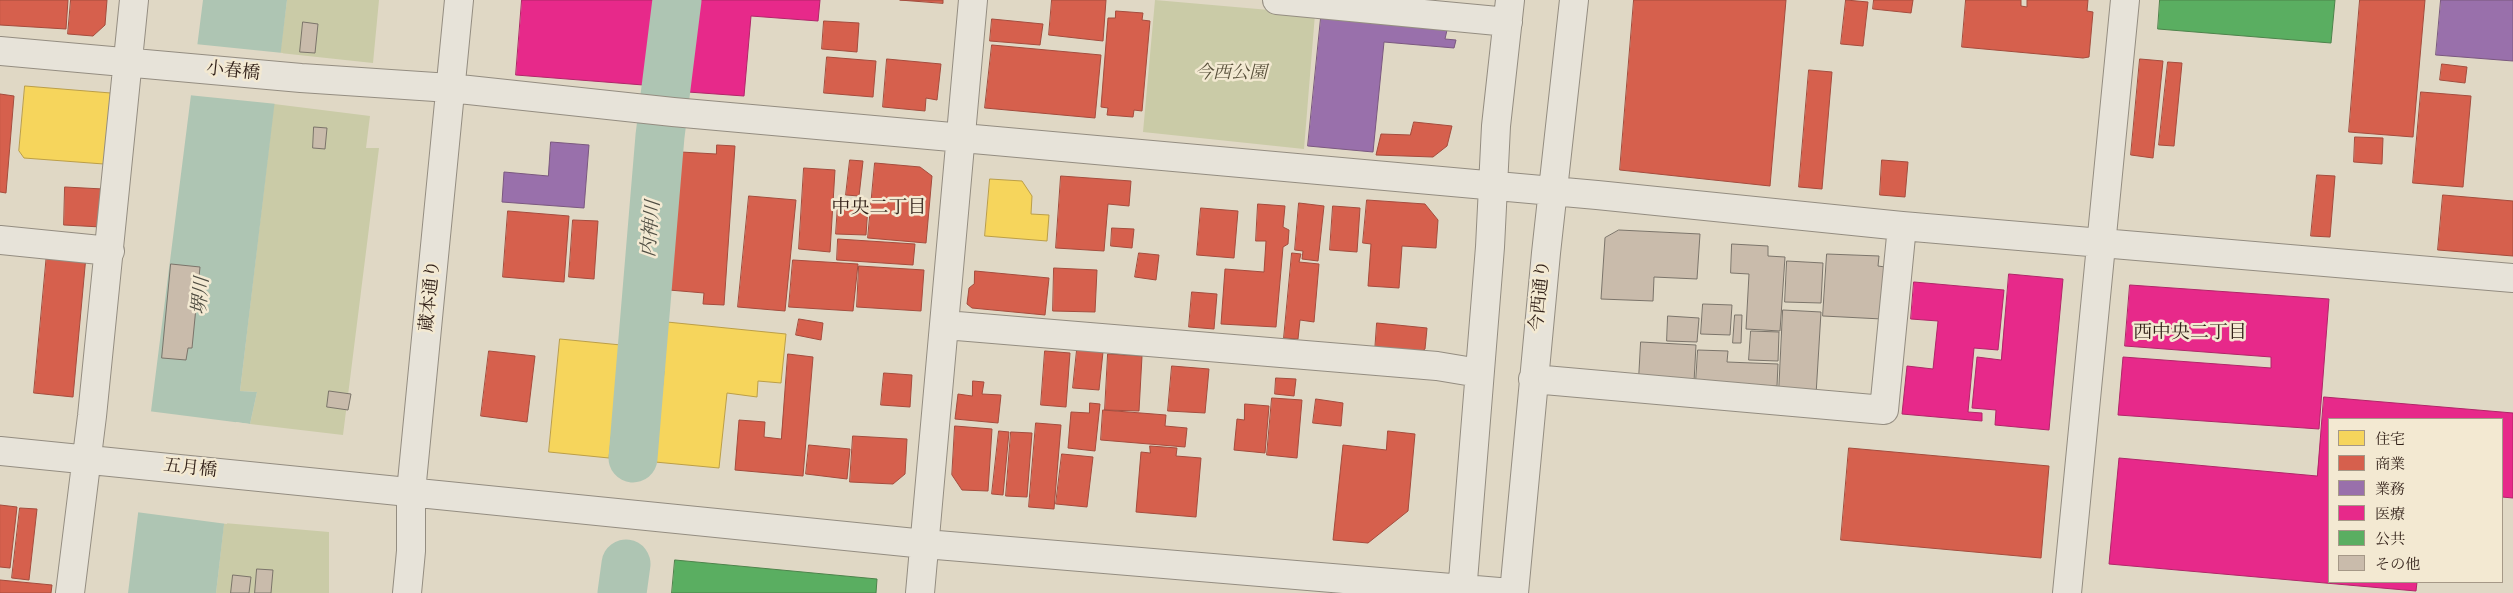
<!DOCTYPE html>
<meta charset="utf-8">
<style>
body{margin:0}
#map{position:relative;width:2513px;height:593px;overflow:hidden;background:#e0d8c5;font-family:Cardo,"Noto Serif JP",serif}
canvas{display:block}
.legend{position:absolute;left:2328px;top:418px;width:175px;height:165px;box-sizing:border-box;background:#f3e9d2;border:1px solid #a59887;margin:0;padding:6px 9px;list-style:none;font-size:15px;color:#301f17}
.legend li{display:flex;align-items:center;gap:10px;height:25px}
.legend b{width:25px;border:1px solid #a59887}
</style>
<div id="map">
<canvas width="2513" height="593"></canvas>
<ul class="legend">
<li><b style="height:14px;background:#f6d55c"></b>住宅</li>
<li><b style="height:14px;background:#d6604d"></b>商業</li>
<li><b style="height:14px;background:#9970ab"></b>業務</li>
<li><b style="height:14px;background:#e7298a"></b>医療</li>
<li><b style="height:14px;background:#5aae61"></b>公共</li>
<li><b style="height:14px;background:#c9bbab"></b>その他</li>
</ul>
</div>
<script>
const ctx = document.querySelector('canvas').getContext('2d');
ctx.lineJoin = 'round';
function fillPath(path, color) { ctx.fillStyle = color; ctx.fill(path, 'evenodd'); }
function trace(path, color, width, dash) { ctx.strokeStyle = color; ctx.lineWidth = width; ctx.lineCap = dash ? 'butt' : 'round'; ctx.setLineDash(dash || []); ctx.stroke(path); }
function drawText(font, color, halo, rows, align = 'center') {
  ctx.font = font + ' Cardo,"Noto Serif JP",serif'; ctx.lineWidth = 5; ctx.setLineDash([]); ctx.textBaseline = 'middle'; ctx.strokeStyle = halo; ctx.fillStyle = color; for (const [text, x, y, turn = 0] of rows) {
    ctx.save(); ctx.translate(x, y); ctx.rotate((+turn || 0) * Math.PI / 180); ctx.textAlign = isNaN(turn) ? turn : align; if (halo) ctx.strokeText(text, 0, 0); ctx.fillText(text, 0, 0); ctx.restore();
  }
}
fillPath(new Path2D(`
 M287 0H379L373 63 280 53Z
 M1155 0 1315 14 1304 149 1143 132Z
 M274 104 370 116 366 148H379L343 435 250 424 257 392 240 391Z
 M224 523 329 532V593H216Z`), '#cacba7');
fillPath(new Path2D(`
 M203 0H287L240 391 257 392 250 424 236 422 216 593H128Z`), '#aec5b3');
fillPath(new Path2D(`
 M195 44 283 53 277 104 188 95Z
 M148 411 250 424V426L239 425 227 524 136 512Z`), '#e0d8c5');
const homes = new Path2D(`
 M25 86 123 94 117 165 24 158 19 151Z
 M990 179 1022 181 1032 196 1031 214 1049 215 1047 241 985 236Z
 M657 321 786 334 781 383 758 381 757 397 727 393 719 468 655 462 664 371 652 370Z
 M560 339 621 345 615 396 625 397 622 432 612 431 609 458 549 452Z`);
fillPath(homes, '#f6d55c');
trace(homes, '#bb9e47', 1);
const shops = new Path2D(`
 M0 0H68L66 29 0 25Z
 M71 0H107L105 25 93 36 68 34Z
 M900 0H943V3Z
 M1052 0H1106L1103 41 1049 35Z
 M1634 0H1786L1770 186 1620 170Z
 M1846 0 1868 2 1863 46 1841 44Z
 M1874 0H1913L1911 13 1873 9Z
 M1966 0H2021V6L2027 7V0H2088L2087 11 2093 12 2089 57 2083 58 1962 47Z
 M2360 0H2425L2413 137 2349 132Z
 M1116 11 1143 13 1142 20 1150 21 1142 111 1134 110 1133 117 1107 115 1108 108 1101 107 1108 18H1115Z
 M992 19 1043 24 1040 45 990 41Z
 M824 21 859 23 857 52 822 49Z
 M992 45 1101 55 1095 118 985 108Z
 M827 57 876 61 873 97 824 93Z
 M887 59 941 64 937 100 926 98 925 111 883 107Z
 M2140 59 2163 61 2153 158 2131 155Z
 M2168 62 2182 63 2174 146 2159 145Z
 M2442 64 2467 67 2465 83 2440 80Z
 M1809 70 1832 72 1822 189 1799 187Z
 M2421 92 2471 96 2463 187 2413 183Z
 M0 94 14 96 6 193 0 192Z
 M1414 122 1452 126 1447 146 1433 157 1376 155 1381 134 1410 135Z
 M2355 137 2383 138 2382 164 2354 162Z
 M717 145 735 146 724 305 703 304 704 293 669 290 681 152 716 154Z
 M850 160 863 161 859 196 846 195Z
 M1882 160 1908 162 1905 197 1880 195Z
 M875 163 920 167 932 176 926 243 868 238Z
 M804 168 835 170 830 252 799 249Z
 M2317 175 2335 176 2330 237 2311 236Z
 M1061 176 1131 181 1129 206 1108 204 1104 251 1056 248Z
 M65 187 103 189 101 227 64 225Z
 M2443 195 2513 201V256L2438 250Z
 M749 196 796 200 785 311 738 307Z
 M1367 200 1425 204 1438 220 1436 248 1402 246 1399 288 1368 286 1371 244 1363 243Z
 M1299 203 1324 206 1318 261 1302 259 1303 251 1295 250Z
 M838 204 868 206 866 235 836 234Z
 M1258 204 1285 206 1283 227 1289 230 1288 244 1283 247 1276 327 1221 324 1225 269 1264 272 1266 241H1256Z
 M1333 206 1360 208 1357 252 1330 250Z
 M1201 208 1238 211 1234 258 1197 255Z
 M508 211 569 216 564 282 503 277Z
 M573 220 598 221 594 279 569 277Z
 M1112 228 1134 229 1132 248 1111 246Z
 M838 239 915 244 913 265 837 260Z
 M47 253 86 256 73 397 34 393Z
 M1139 253 1159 255 1156 280 1135 277Z
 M1292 253 1301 254 1299 262 1319 264 1314 322 1300 320 1298 339 1284 338Z
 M793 260 858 264 853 311 789 307Z
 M859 266 924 270 921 311 857 307Z
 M1054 268 1097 270 1095 312 1053 311Z
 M975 271 1049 278 1045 315 972 308 967 304 969 288 974 284Z
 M1192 292 1217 294 1214 329 1189 327Z
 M799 319 823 323 821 340 796 335Z
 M1377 323 1427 328 1425 349 1415 356 1375 352Z
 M1077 350 1103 352 1099 390 1073 388Z
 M489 351 535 356 527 422 481 416Z
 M1045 351 1070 353 1066 407 1041 405Z
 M788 354 813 357 803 476 735 470 739 420 765 422 764 437 781 439Z
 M1108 354 1142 356 1139 411 1105 410Z
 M1172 366 1209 369 1205 413 1168 411Z
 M884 373 912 375 910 407 881 405Z
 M1276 378 1296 379 1294 396 1275 394Z
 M973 381 984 382 982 394 1001 395 998 423 955 419 958 394 972 396Z
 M1272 398 1302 400 1297 458 1267 455Z
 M1316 399 1343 403 1341 426 1313 423Z
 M1090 403 1100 404 1095 451 1068 448 1071 412 1089 413Z
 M1245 404 1269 406 1265 453 1234 450 1237 419 1244 420Z
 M1103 410 1166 415 1165 426 1187 428 1185 447 1101 440Z
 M1036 423 1061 425 1054 509 1029 507Z
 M955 426 992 429 988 491 962 490 952 475Z
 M999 431 1009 432 1003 495 992 494Z
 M1388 431 1415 434 1408 511 1368 543 1333 540 1343 445 1386 450Z
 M1011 432 1032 433 1027 497 1006 496Z
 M853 436 907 439 905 474 893 484 850 482Z
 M809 445 850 449 847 479 806 474Z
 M1150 446 1177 448 1176 456 1201 458 1196 517 1136 512 1141 452 1150 453Z
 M1849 448 2049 466 2041 558 1841 540Z
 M1062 454 1093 457 1087 507 1056 504Z
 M0 505 17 507 10 568 0 567Z
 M20 508 37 509 29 580 12 578Z
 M0 580 52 585 51 593H0Z`);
fillPath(shops, '#d6604d');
trace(shops, '#a44c3d', 1);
const offices = new Path2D(`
 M2441 0H2513V61L2436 55Z
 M1321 18 1447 30 1445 39 1456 40 1454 48 1384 42 1373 152 1308 146Z
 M551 142 589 145 584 208 502 202 504 172 548 176Z`);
fillPath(offices, '#9970ab');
trace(offices, '#7a587f', 1);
const health = new Path2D(`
 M522 0H663L656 86 516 75Z
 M682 0H820L818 21 751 16 744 96 674 91Z
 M2009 274 2063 279 2049 430 1995 425 1996 410 1972 408 1977 357 2001 360Z
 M1914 282 2004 290 1998 350 1974 348 1968 412 1982 413V421L1902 414 1907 366 1933 369 1938 321 1911 319Z
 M2130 285 2329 299 2319 429 2118 415 2123 357 2271 368V357L2125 346Z
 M2324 397 2513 413V498L2502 497V419H2329V582H2417L2416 591 2109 564 2119 458 2317 476Z`);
fillPath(health, '#e7298a');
trace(health, '#b02668', 1);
const public = new Path2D(`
 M2160 0H2335L2331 43 2158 29Z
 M675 560 877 579 876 593H672Z`);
fillPath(public, '#5aae61');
trace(public, '#4d834b', 1);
trace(new Path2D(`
 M633 458 660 136 677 0
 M622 593 626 564`), '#aec5b3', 49);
const building = new Path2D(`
 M303 22 318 24 315 53 300 52Z
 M314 127 327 128 325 149 313 148Z
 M1619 230 1700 234 1697 279 1654 277 1653 301 1601 299 1605 238Z
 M1732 244 1768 246V256L1785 257 1780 331 1746 329 1749 274 1731 273Z
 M1827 254 1879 256 1878 266 1885 267 1882 319 1823 316Z
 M1787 261 1823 263 1821 303 1785 302Z
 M171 264 200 267 192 348H188L186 360 162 358Z
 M1703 304 1732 305 1730 335 1701 334Z
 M1783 310 1821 312 1816 395 1779 393Z
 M1735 315H1742L1741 343H1733Z
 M1668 316 1699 318 1697 342 1667 341Z
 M1751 331 1779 332 1778 361 1749 360Z
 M1641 342 1696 345 1694 382 1639 379Z
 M1698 350 1728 351 1727 362 1778 364 1777 386 1696 382Z
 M329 391 351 394 348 410 327 407Z
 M257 569 273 570 271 593H255Z
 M233 575 251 577 249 593H231Z`);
fillPath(building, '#c9bbab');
trace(building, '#7b746a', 1);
const minor = new Path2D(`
 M1277 0 1508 22
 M0 51 301 78 450 88 673 112 1597 195 1902 226 2513 278
 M0 240 110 251
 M945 325 1437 366 1479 373
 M1533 379 1884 410 1902 226
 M0 451 925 544 1511 593
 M70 593 92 416 134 0
 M407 593 411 551V492L459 0
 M920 593 973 0
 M1462 593 1490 247 1496 126 1510 0
 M1514 593 1546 253 1574 0
 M2067 593 2125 0`);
trace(minor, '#948d81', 30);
trace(minor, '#e7e3d9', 28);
drawText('18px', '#301f17', '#f3e9d2', [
 ["小春橋",233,72,6],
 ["蔵本通り",431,296,-84],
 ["今西通り",1541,296,-84],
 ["五月橋",190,469,6]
]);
drawText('italic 18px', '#59503b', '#f3e9d2', [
 ["今西公園",1231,74]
]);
drawText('19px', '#301f17', '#f3e9d2', [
 ["中央二丁目",879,209],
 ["西中央二丁目",2190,334]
]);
drawText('italic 19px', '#504e43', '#f3e9d2', [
 ["内神川",652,229,-85],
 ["堺川",202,296,-85]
]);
</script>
